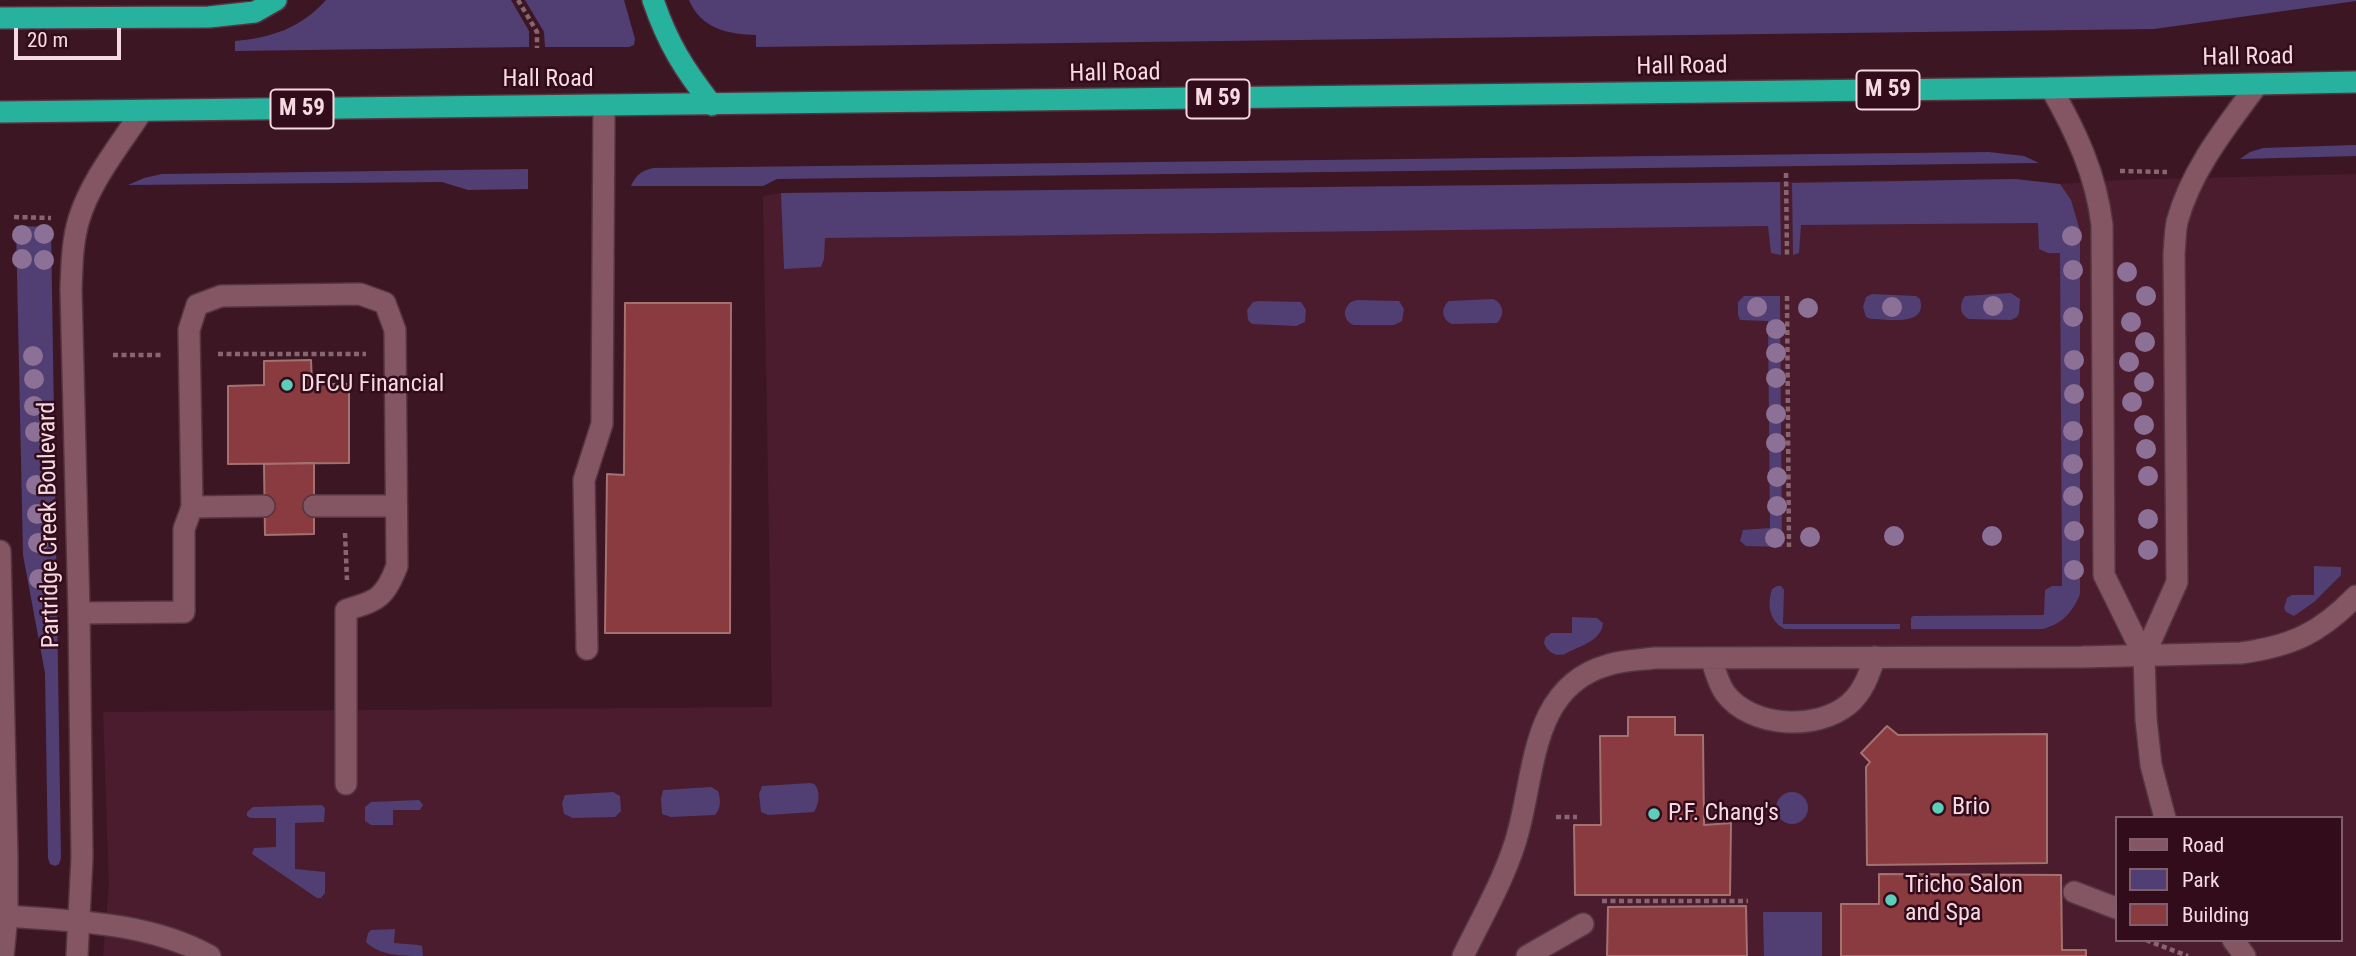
<!DOCTYPE html>
<style>
body{margin:0}
#map{position:relative;width:2356px;height:956px;overflow:hidden;background:#3d1624;font-family:"Roboto Condensed",sans-serif}
canvas{display:block}
.legend{position:absolute;left:2115px;top:816px;width:228px;height:126px;box-sizing:border-box;background:#320c1b;border:2px solid #805e6b;margin:0;padding:9px 12px;list-style:none;font-size:21px;color:#f6dae2}
.legend li{display:flex;align-items:center;gap:14px;height:35px}
.legend b{width:35px;border:2px solid #805e6b}
.scale{position:absolute;left:14px;top:28px;width:107px;height:32px;box-sizing:border-box;border:4px solid #f6dae2;border-top:0;padding-left:9px;font-size:21px;line-height:24px;white-space:nowrap;color:#f6dae2;-webkit-text-stroke:5px #320c1b;paint-order:stroke}
</style>
<div id="map">
<canvas width="2356" height="956"></canvas>
<ul class="legend">
<li><b style="height:9px;background:#845563"></b>Road</li>
<li><b style="height:19px;background:#513e72"></b>Park</li>
<li><b style="height:19px;background:#8a3b3f"></b>Building</li>
</ul>
<div class="scale">20 m</div>
</div>
<script>
const ctx = document.querySelector('canvas').getContext('2d');
ctx.lineJoin = 'round';
function fillPath(path, color) { ctx.fillStyle = color; ctx.fill(path, 'evenodd'); }
function trace(path, color, width, dash) { ctx.strokeStyle = color; ctx.lineWidth = width; ctx.lineCap = dash ? 'butt' : 'round'; ctx.setLineDash(dash || []); ctx.stroke(path); }
function drawText(font, color, halo, rows, align = 'center') {
  ctx.font = font + ' "Roboto Condensed",sans-serif'; ctx.lineWidth = 5; ctx.setLineDash([]); ctx.textBaseline = 'middle'; ctx.strokeStyle = halo; ctx.fillStyle = color; for (const [text, x, y, turn = 0] of rows) {
    ctx.save(); ctx.translate(x, y); ctx.rotate((+turn || 0) * Math.PI / 180); ctx.textAlign = isNaN(turn) ? turn : align; if (halo) ctx.strokeText(text, 0, 0); ctx.fillText(text, 0, 0); ctx.restore();
  }
}
fillPath(new Path2D(`
 M2356 174V956H103L109 885 103 712 772 707 763 196 781 193 2015 179 2060 184 2119 180ZM2116 818H2340V940H2116Z`), '#4a1c2e');
fillPath(new Path2D(`
 M326 0H511L529 31V47L235 51V41C271 38 301 28 326 0Z
 M525 0H624L635 39 634 45 629 47H545L544 32Z
 M689 0H2356V1L2154 29 756 47V35C728 34 701 29 689 0Z
 M2356 145V156L2240 159 2250 152 2263 148Z
 M1989 152 2024 156 2039 163 777 179 763 186H631C636 175 641 171 653 168Z
 M528 169V189L468 190 442 182 128 185 144 178 162 174Z
 M2015 179 2060 184 2071 200 2080 231V594C2073 612 2061 625 2042 629H1911V618L1913 616 2044 615 2045 590 2052 586H2062L2060 253H2048L2039 249 2038 223 1801 225 1799 253 1793 255 1792 183Z
 M1780 182 1781 255 1771 253 1768 226 825 238 824 259 821 267 784 269 781 193Z
 M16 226 51 227 61 858 59 864 55 866 50 864 48 858 45 673 23 555Z
 M2011 293 2020 299 2019 313 2017 317 2011 320 1969 319C1959 314 1959 305 1965 296Z
 M1872 294 1916 296 1920 299C1928 327 1888 319 1871 319L1866 317 1863 307 1866 297Z
 M1744 296H1780L1782 547 1746 546 1740 541 1743 530 1770 528 1768 321 1740 320 1738 315V302Z
 M1493 299 1497 301C1504 307 1504 316 1497 323L1452 324C1442 320 1440 308 1449 301Z
 M1357 300 1399 301 1404 309 1402 321 1394 325H1354C1343 321 1342 309 1351 302Z
 M1259 301 1301 302 1306 310 1305 322 1296 326 1252 324 1248 320 1247 310 1253 302Z
 M2314 566 2341 567V575L2314 602 2294 616 2286 612 2284 608 2287 598 2292 595H2314Z
 M1777 586H1781L1784 590 1783 624H1900V629H1785C1769 621 1767 605 1772 589Z
 M1572 617 1597 618 1603 623C1602 641 1579 646 1565 654 1555 657 1548 652 1544 643L1545 638 1551 633H1572Z
 M810 783 814 784C821 790 819 805 814 812L768 815 761 812 759 794 762 786Z
 M711 787 718 791C721 799 721 809 715 815L671 817 662 814 661 799 663 790Z
 M1776 808a16 16 0 1 1 32 0a16 16 0 1 1-32 0Z
 M613 792 620 796 621 811 615 817 573 818 564 814 562 803 565 795Z
 M419 800 423 805 420 810H393V825H371L365 821V807L371 802Z
 M322 805 325 808 324 822 295 823V869L325 872V893L321 898H317L252 854 254 848 276 847V818H250L247 816V812L253 807Z
 M1763 912H1822V956H1764Z
 M395 929 394 943 418 945 422 946 423 956C405 956 379 956 366 942L368 933 371 930Z`), '#513e72');
const building = new Path2D(`
 M625 303H731L730 633H605L607 474 624 475Z
 M311 360 312 384H349V463L228 464V386L264 385V361Z
 M314 463V534L265 535 264 464Z
 M1628 717H1675V735H1703L1704 825 1731 823 1730 895H1575L1574 825H1601L1600 736H1628Z
 M1887 726 1898 735 2047 734V863L1867 865 1866 767 1870 762 1861 753Z
 M1879 874 2061 875 2062 950H2086V956H1841V904H1879Z
 M1746 906 1747 956H1607L1608 907Z`);
fillPath(building, '#8a3b3f');
trace(building, '#a47171', 2);
const lane = new Path2D(`
 M2051 88C2076 132 2096 174 2102 225L2104 575 2144 656 2146 719 2151 765 2165 818
 M314 506H395
 M192 507 264 506
 M79 613 184 612V529L192 507 189 330 197 305 221 296 360 294 385 303 395 330 397 566C385 598 377 601 346 610V784
 M587 649 584 480 602 424 604 106
 M2144 656 2177 582 2174 254C2175 244 2175 232 2177 222 2191 170 2226 127 2257 85
 M1711 658C1715 670 1718 683 1725 693 1751 728 1817 731 1849 704 1863 692 1869 675 1875 657
 M2074 892 2116 908
 M7 916C74 921 149 922 210 956
 M2233 940 2245 956
 M1463 956C1483 915 1508 873 1519 829 1535 768 1533 686 1608 665 1623 660 1639 660 1655 658L2082 657 2241 653C2292 646 2320 633 2356 596
 M1527 956 1583 924`);
const street = new Path2D(`
 M0 551 7 858V916L3 956
 M77 956 82 858 79 613 71 289C72 266 72 242 79 219 91 180 120 145 142 111`);
const highway = new Path2D(`
 M653 0C668 44 684 69 712 105
 M0 18 209 17 255 12 276 0
 M0 112 2051 88 2356 82`);
trace(lane, '#553540', 24);
trace(street, '#553540', 24);
trace(highway, '#553540', 24);
trace(new Path2D(`
 M518 0 537 32V48
 M2120 171 2167 172
 M1786 173 1787 255
 M14 217 51 218
 M1787 296 1789 547
 M218 354H366
 M113 355H162
 M345 533 347 580
 M1556 817H1577
 M1602 901H1748
 M2146 940 2188 956`), '#886671', 4.5, [5, 3.5]);
trace(lane, '#845563', 21);
trace(street, '#845563', 21);
trace(highway, '#27b29d', 21);
ctx.fillStyle = '#8c7096';
for (const [x, y] of [
 [44,234],
 [22,235],
 [2072,236],
 [22,259],
 [44,260],
 [2073,270],
 [2127,272],
 [2146,296],
 [1993,306],
 [1757,307],
 [1892,307],
 [1808,308],
 [2073,317],
 [2131,322],
 [1776,329],
 [2145,342],
 [1776,353],
 [33,356],
 [2074,360],
 [2129,362],
 [1776,378],
 [34,379],
 [2144,382],
 [2074,394],
 [2132,402],
 [34,406],
 [1776,414],
 [2144,425],
 [2073,431],
 [35,432],
 [1776,443],
 [2146,449],
 [2073,464],
 [2148,476],
 [1777,477],
 [36,485],
 [2073,496],
 [1777,506],
 [37,514],
 [2148,519],
 [2074,531],
 [1894,536],
 [1992,536],
 [1810,537],
 [1775,538],
 [38,543],
 [2148,550],
 [2074,570],
 [39,579]
]) { ctx.beginPath(); ctx.arc(x, y, 10, 0, 2 * Math.PI); ctx.fill(); }
for (const [x, y, r, color] of [
 [287,385,7,"#5dceb9"],
 [1938,808,7,"#5dceb9"],
 [1654,814,7,"#5dceb9"],
 [1891,900,7,"#5dceb9"]
]) { const dot = new Path2D(); dot.arc(x, y, r, 0, 2 * Math.PI); ctx.fillStyle = color; ctx.fill(dot); trace(dot, '#320c1b', 2.5); }
for (const [x, y, w] of [
 [1888,90,63],
 [1218,99,63],
 [302,109,63]
]) { const box = new Path2D(); box.roundRect(x - w / 2, y - 19.5, w, 39, 5); ctx.fillStyle = '#320c1b'; ctx.fill(box); trace(box, '#f6dae2', 2); }
drawText('bold 23px', '#f6dae2', null, [
 ["M 59",1888,90],
 ["M 59",1218,99],
 ["M 59",302,109]
]);
drawText('24px', '#f6dae2', '#320c1b', [
 ["Hall Road",2248,58,-1],
 ["Hall Road",1682,67,-1],
 ["Hall Road",1115,74,-1],
 ["Hall Road",548,80],
 ["Partridge Creek Boulevard",50,525,-91]
]);
drawText('24px', '#f6dae2', '#320c1b', [
 ["DFCU Financial",301,385],
 ["Brio",1952,808],
 ["P.F. Chang's",1668,814],
 ["Tricho Salon",1905,886],
 ["and Spa",1905,914]
], 'left');
</script>
